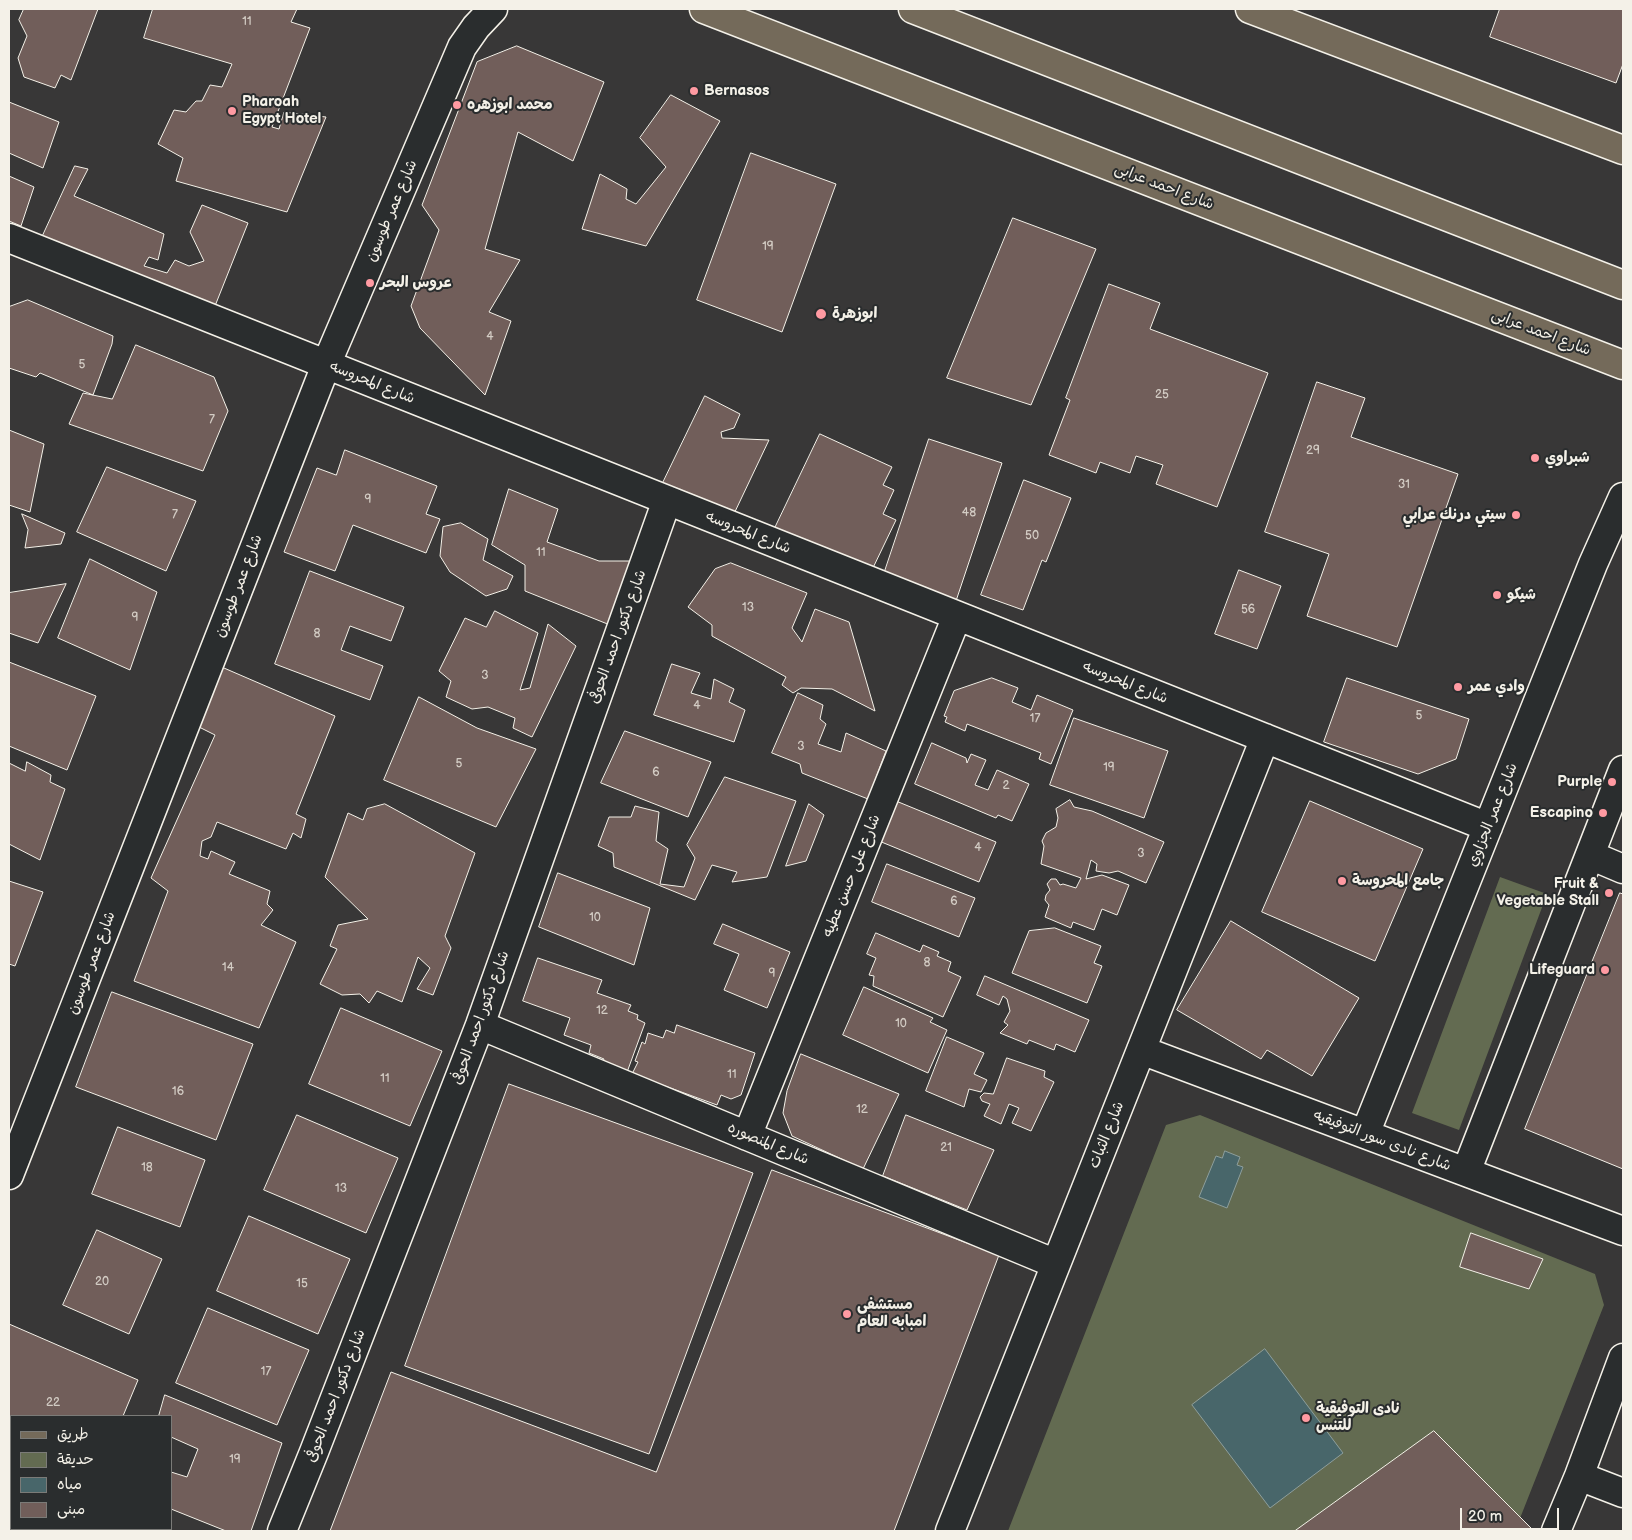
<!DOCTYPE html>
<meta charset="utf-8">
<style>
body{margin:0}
#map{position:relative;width:1632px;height:1540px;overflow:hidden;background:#383737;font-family:"Balsamiq Sans","Playpen Sans Arabic",sans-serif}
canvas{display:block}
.frame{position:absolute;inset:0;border:10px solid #f4f1e8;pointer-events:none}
.legend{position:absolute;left:10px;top:1415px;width:162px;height:115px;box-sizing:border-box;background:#2a2d2e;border:1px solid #7b7b78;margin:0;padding:6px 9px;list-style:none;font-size:15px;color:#f4f1e8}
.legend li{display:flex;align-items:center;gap:10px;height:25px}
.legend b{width:25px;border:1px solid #7b7b78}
.scale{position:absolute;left:1460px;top:1508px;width:99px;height:22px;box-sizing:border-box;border:2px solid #f4f1e8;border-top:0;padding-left:6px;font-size:15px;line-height:18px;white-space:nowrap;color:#f4f1e8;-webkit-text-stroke:4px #2a2d2e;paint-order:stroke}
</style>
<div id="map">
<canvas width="1632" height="1540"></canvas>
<div class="frame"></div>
<ul class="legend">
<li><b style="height:6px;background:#746a5a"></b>طريق</li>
<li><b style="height:14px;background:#636b51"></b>حديقة</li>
<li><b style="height:14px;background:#48666a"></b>مياه</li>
<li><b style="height:14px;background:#715e5a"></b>مبنى</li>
</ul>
<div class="scale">20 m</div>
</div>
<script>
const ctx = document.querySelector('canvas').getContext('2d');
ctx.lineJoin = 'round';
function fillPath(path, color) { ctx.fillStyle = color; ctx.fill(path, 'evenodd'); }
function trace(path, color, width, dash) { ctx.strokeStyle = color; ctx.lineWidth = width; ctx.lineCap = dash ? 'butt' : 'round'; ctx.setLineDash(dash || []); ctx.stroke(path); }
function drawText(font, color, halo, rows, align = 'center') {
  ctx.font = font + ' "Balsamiq Sans","Playpen Sans Arabic",sans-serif'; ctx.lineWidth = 4; ctx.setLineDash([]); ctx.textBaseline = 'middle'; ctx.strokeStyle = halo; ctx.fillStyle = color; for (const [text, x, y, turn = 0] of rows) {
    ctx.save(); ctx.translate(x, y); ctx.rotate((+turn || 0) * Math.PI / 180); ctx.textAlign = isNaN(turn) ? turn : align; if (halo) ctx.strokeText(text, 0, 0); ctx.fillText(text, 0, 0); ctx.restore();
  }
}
fillPath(new Path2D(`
 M1500 877 1547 894 1459 1130 1412 1113Z
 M1200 1115 1595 1274 1604 1305 1515 1531H1008L1166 1125Z`), '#636b51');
const water = new Path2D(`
 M1225 1151 1240 1157 1237 1165 1243 1167 1227 1208 1199 1197 1216 1156 1222 1158Z
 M1265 1349 1343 1453 1270 1508 1192 1405Z`);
fillPath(water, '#48666a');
trace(water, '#8d9e9c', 1);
const building = new Path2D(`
 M24 9H98L71 80 61 75 55 88 24 77 18 58 27 36 19 20Z
 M153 9H297L291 22 310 28 272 127 279 129 284 112 326 117 287 212 176 181 183 158 158 144 174 110 186 112 196 101H202L210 85 222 87 232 64 144 38Z
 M1500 9H1623V64L1616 83 1490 37Z
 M517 46 604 82 573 161 518 132 485 249 520 260 489 312 511 321 485 395 420 328 411 306 439 230 422 205 477 62Z
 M671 95 720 121 646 246 582 229 600 174 627 189 626 199 636 204 666 167 640 138Z
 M9 102 59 122 43 168 9 153Z
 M751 153 836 184 782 332 697 300Z
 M75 166 88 169 74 196 164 234 158 260 149 257 144 266 167 273 175 260 189 266 204 261 190 232 202 205 248 223 213 311 39 244Z
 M9 176 34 187 21 226 9 221Z
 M1013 218 1096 249 1031 405 947 378Z
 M1109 284 1160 303 1150 329 1268 373 1217 507 1156 484 1163 465 1136 456 1130 473 1100 462 1096 473 1049 455 1070 400 1066 398Z
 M28 300 113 336 112 344 93 395 40 373 36 377 9 368V307Z
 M136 345 214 377 228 411 203 471 69 424 83 393 112 399Z
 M1317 382 1365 398 1351 437 1458 474 1397 647 1307 616 1329 554 1265 532Z
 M705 396 740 414 734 428 721 432 722 438 769 440 732 518 659 491Z
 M9 430 44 444 30 512 9 505Z
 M820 434 892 467 883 485 894 490 883 514 896 520 871 572 775 528Z
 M929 439 1002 463 955 604 882 580Z
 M345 450 437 486 426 514 440 519 426 553 353 525 335 571 284 552 317 468 336 475Z
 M107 467 196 501 166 571 77 532Z
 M1024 480 1071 498 1046 562 1042 560 1023 610 981 595Z
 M509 489 558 509 547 542 599 561H637L615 627 525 591V565L492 545Z
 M22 514 65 533 61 544 25 548 28 530Z
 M461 523 488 539 483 560 513 576 507 589 486 596 450 572 440 556 443 527Z
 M90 559 157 592 130 670 58 638Z
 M731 563 807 593 792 628 802 642 815 609 849 622 875 711 832 689 801 688 793 693 782 685 786 677 712 636V625L688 607 715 569Z
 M1239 570 1281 586 1257 649 1215 634Z
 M310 571 404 607 391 641 350 626 341 650 383 666 370 700 275 664Z
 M66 584 38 643 9 633V593Z
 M495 611 538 633 520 690 530 688 548 624 576 646 532 737 513 728 515 718 488 707 472 709 446 697 451 681 439 671 465 618 486 627Z
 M9 662 96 696 67 770 9 746Z
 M672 664 700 673 691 693 711 699 714 679 734 689 729 702 745 710 734 742 654 715Z
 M217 665 335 716 296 814 306 819 301 838 293 833 286 849 217 822 211 837 202 841 200 856 208 859 211 851 235 862 229 874 270 891 267 904 273 910 261 925 296 942 259 1028 134 981 168 891 151 878 215 735 191 723Z
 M992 678 1018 688 1012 702 1031 710 1037 695 1073 710 1051 764 1039 759 1041 753 967 724 965 731 945 722 947 717 944 716 954 691Z
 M1347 678 1469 719 1456 759 1418 774 1324 742Z
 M798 693 823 705 820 719 826 724 818 744 841 752 846 733 886 751 868 799 802 773 800 764 772 753Z
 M419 697 477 728 536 749 496 827 384 780Z
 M1074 718 1168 751 1144 818 1050 785Z
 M625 731 711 762 688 817 601 783Z
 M932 743 966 758 967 763 971 754 986 760 975 785 988 790 997 770 1029 784 1012 821 998 815 996 818 915 784Z
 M27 762 51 775 50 782 65 789 40 860 9 844V763L25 771Z
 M725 777 796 801 767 877 732 882 737 872 712 865 695 900 614 867 613 853 598 846 609 817H631L635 806 659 812 656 841 668 849 660 884 684 887 695 858 687 845Z
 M1070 800 1074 807 1092 811 1164 842 1146 883 1118 871 1109 873 1096 871 1097 864 1091 860 1086 879 1102 875 1129 885 1117 915 1102 909 1094 930 1073 922 1071 928 1045 917 1049 905 1045 900 1046 895 1050 890 1047 884 1051 879H1056L1060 885 1063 884 1076 888 1081 878 1041 864 1044 846 1042 841 1046 833 1056 827 1058 818 1056 809Z
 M896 801 996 842 979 882 879 841Z
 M1310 801 1423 849 1375 961 1262 912Z
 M385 804 475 853 445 936 451 948 433 995 417 989 430 968 418 957 402 1002 377 991 369 1003 360 994 342 995 320 984 337 949 330 946 338 925 368 919 325 877 348 813 363 820 367 809Z
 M809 804 824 815 806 861 786 866Z
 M887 864 975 898 959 937 872 902Z
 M558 873 650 908 634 965 539 927Z
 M9 881 43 892 15 966 9 964Z
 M1620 893 1623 894V1169L1525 1129Z
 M1231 921 1359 998 1312 1076 1267 1050 1261 1059 1177 1010Z
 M723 924 790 952 767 1008 724 990 739 954 714 944Z
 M1055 928 1101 946 1094 963 1102 966 1087 1003 1012 973 1029 931Z
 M876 933 920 952 923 945 939 952 937 956 951 962 948 971 961 977 943 1017 873 986 874 976 869 975 876 958 867 954Z
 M538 958 602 980 597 993 631 1005 628 1011 638 1015 637 1019 645 1023 626 1075 601 1066 604 1059 589 1053 591 1045 564 1035 570 1018 523 1001Z
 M985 976 1089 1020 1075 1052 1056 1044 1054 1050 1029 1040 1027 1044 1000 1033 1008 1025 1004 1022 1010 1011 1007 999 1003 996 999 1005 977 995Z
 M864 987 933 1018 930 1022 947 1030 928 1073 843 1035Z
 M112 992 253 1044 216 1140 76 1087Z
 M341 1008 442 1051 410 1126 309 1084Z
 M677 1025 755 1053 741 1095 731 1099 721 1095 717 1105 632 1074 638 1062 635 1061 642 1042 645 1044 648 1033 663 1038 666 1030 674 1033Z
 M947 1037 984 1053 974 1074 987 1080 981 1092 969 1089 964 1107 926 1091Z
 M801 1054 899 1094 863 1169 792 1136 783 1113 787 1091Z
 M1007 1058 1045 1071 1044 1077 1054 1082 1031 1131 1012 1123 1019 1108 1009 1104 1001 1124 984 1116 990 1104 982 1101 980 1097 984 1093 993 1094Z
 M509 1084 753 1173 649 1454 405 1366Z
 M297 1115 398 1158 366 1233 264 1190Z
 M906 1115 994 1150 967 1210 883 1176Z
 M118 1127 205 1160 180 1227 92 1194Z
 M772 1170 999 1255 894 1531H330L391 1372 656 1472Z
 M249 1216 350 1259 318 1334 217 1291Z
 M97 1230 162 1259 129 1334 63 1305Z
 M1471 1233 1543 1259 1529 1289 1460 1267Z
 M208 1308 309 1350 277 1425 176 1383Z
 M9 1324 138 1380 123 1416H11V1443L9 1442Z
 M165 1395 282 1443 251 1531H226L171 1509V1472L187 1477 198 1449 171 1437V1416H159Z
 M1434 1431 1534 1531H1295Z
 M9 1468 11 1469V1529H79L78 1531H9Z
 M111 1529H155L160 1531H110Z`);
fillPath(building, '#715e5a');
trace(building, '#f4f1e8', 1);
const street = new Path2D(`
 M9 238 1488 827
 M1590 855 1623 869
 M480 1025 1056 1264
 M1141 1050 1623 1231
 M1365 1134 1593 564 1623 497
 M747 1136 957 616
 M1466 1172 1623 770
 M9 1175 326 365 462 47 476 27 493 9
 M1579 1476 1623 1493
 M282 1531 314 1452 480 1025 667 500
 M950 1531 1265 738
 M1556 1531 1579 1476 1623 1358`);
const primary = new Path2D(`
 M704 9 1623 365
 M1250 9 1623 150`);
const highway = new Path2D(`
 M913 9 1623 285`);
trace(street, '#f4f1e8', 31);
trace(primary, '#f4f1e8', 31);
trace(highway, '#f4f1e8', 31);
trace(street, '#2a2d2e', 28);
trace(primary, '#746a5a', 28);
trace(highway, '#746a5a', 28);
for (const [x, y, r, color] of [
 [694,91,5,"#ff9aa2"],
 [457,105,5,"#ff9aa2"],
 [232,111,5,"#ff9aa2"],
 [370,283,5,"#ff9aa2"],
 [821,314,6,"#ff9aa2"],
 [1535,458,5,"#ff9aa2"],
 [1516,515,5,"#ff9aa2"],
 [1497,595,5,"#ff9aa2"],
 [1458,687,5,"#ff9aa2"],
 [1612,782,5,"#ff9aa2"],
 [1603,813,5,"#ff9aa2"],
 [1342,881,5,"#ff9aa2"],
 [1609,893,5,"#ff9aa2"],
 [1605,970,5,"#ff9aa2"],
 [847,1314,5,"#ff9aa2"],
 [1306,1418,5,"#ff9aa2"]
]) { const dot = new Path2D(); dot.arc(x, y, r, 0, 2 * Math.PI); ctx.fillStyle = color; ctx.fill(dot); trace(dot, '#2a2d2e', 2); }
drawText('12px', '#d3ccc4', null, [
 ["11",247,22],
 ["19",768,247],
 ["4",490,337],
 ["5",82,365],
 ["25",1162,395],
 ["7",212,420],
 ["29",1313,451],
 ["31",1404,485],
 ["9",368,500],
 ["48",969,513],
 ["7",175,515],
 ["50",1032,536],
 ["11",541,553],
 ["13",748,608],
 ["56",1248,610],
 ["9",135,618],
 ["8",317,634],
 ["3",485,676],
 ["4",697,706],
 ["5",1419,716],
 ["17",1035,719],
 ["3",801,747],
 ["5",459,764],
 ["19",1109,768],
 ["6",656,773],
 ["2",1006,786],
 ["4",978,848],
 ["3",1141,854],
 ["6",954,902],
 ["10",595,918],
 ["8",927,963],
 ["14",228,968],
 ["9",772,974],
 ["12",602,1011],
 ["10",901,1024],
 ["11",732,1075],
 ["11",385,1079],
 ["16",178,1092],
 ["12",862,1110],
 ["21",946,1148],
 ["18",147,1168],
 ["13",341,1189],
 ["20",102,1282],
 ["15",302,1284],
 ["17",266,1372],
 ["22",53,1403],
 ["19",235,1460]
]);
drawText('bold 15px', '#f4f1e8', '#2a2d2e', [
 ["Bernasos",704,91],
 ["Pharoah",242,102],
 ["Egypt Hotel",242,119],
 ["محمد ابوزهره",467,105],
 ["عروس البحر",380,283],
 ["ابوزهرة",832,314],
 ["شبراوي",1545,458],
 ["سيتي درنك عرابي",1506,515,"right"],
 ["شيكو",1507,595],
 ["وادي عمر",1468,687],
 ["Purple",1602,782,"right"],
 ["Escapino",1593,813,"right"],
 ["جامع المحروسة",1352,881],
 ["Fruit &",1599,884,"right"],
 ["Vegetable Stall",1599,901,"right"],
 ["Lifeguard",1595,970,"right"],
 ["مستشفى",857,1305],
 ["امبابه العام",857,1322],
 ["نادى التوفيقية",1316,1409],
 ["للتنس",1316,1426]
], 'left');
drawText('15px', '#f4f1e8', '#2a2d2e', [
 ["شارع احمد عرابى",1164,187,21],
 ["شارع عمر طوسون",392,211,-67],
 ["شارع احمد عرابى",1541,333,21],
 ["شارع المحروسه",372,383,22],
 ["شارع المحروسه",748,533,22],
 ["شارع عمر طوسون",239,586,-69],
 ["شارع دكتور احمد الحوفى",618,637,-70],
 ["شارع المحروسه",1125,683,22],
 ["شارع عمر الجزاوي",1493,815,-68],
 ["شارع على حسن عطيه",852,876,-68],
 ["شارع عمر طوسون",92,963,-69],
 ["شارع دكتور احمد الحوفى",481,1018,-70],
 ["شارع الثبات",1107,1135,-68],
 ["شارع نادى سور التوفيقيه",1382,1141,21],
 ["شارع المنصوره",768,1144,23],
 ["شارع دكتور احمد الحوفى",336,1396,-69]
]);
</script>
